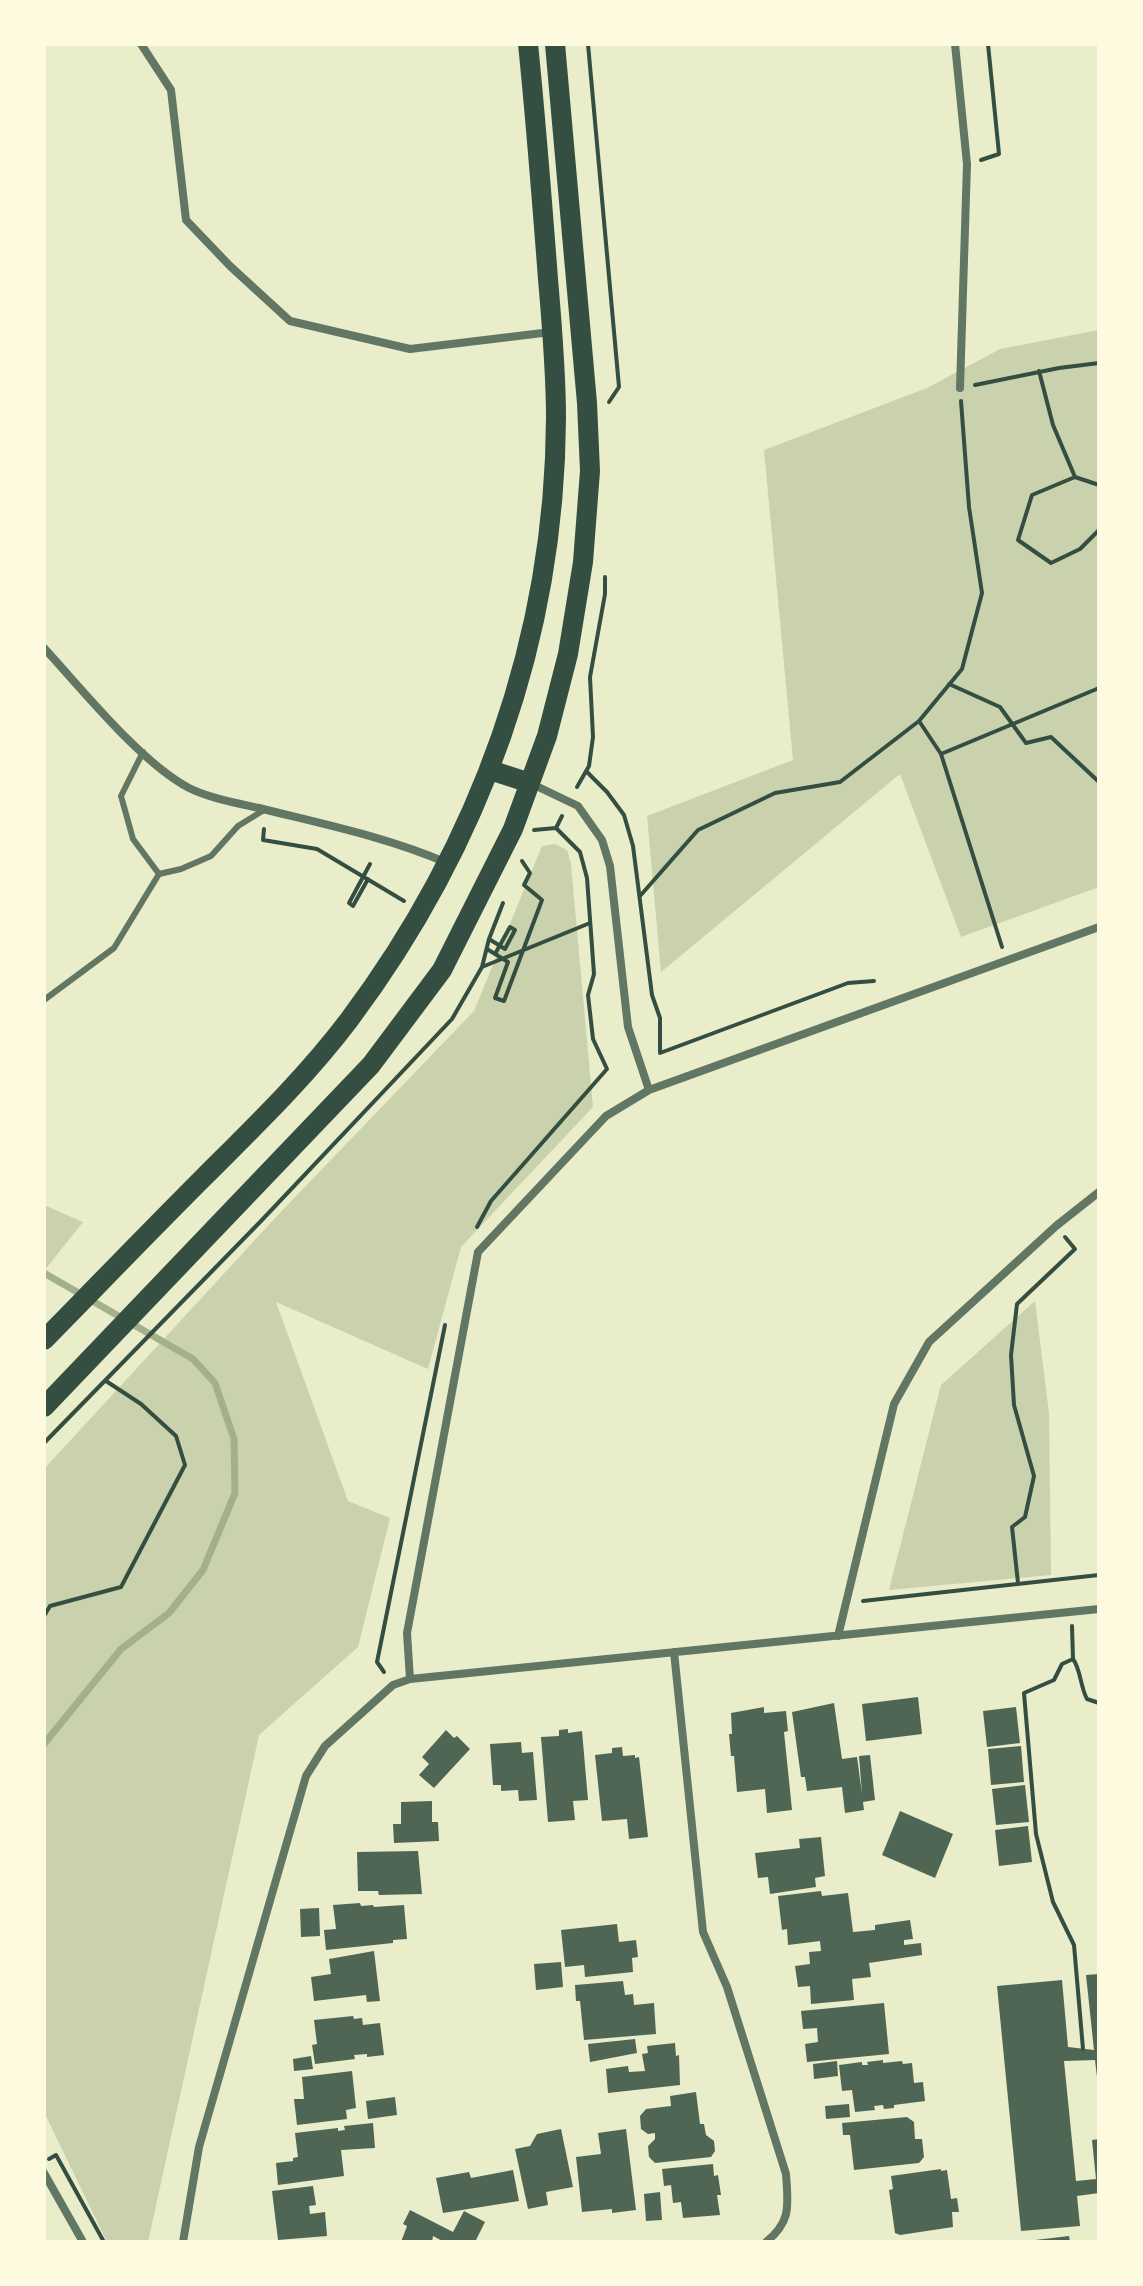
<!DOCTYPE html>
<style>
body{margin:0}
#map{position:relative;width:1143px;height:2286px;overflow:hidden;background:#e9edc9;font-family:"Open Sans",sans-serif}
canvas{display:block}
.frame{position:absolute;inset:0;border:46px solid #fefae0;pointer-events:none}
</style>
<div id="map">
<canvas width="1143" height="2286"></canvas>
<div class="frame"></div>
</div>
<script>
const ctx = document.querySelector('canvas').getContext('2d');
ctx.lineJoin = 'round';
function fillPath(path, color) { ctx.fillStyle = color; ctx.fill(path, 'evenodd'); }
function trace(path, color, width, dash) { ctx.strokeStyle = color; ctx.lineWidth = width; ctx.lineCap = dash ? 'butt' : 'round'; ctx.setLineDash(dash || []); ctx.stroke(path); }
fillPath(new Path2D(`
 M1099 330V887L961 937 900 774 661 972 647 816 793 760 764 450 927 388 1000 349Z
 M555 844 567 850 571 864 593 1107 461 1247 428 1369 276 1302 348 1501 390 1518 358 1647 259 1735 148 2242H107L44 2112V1469L277 1216 474 1011 542 846Z
 M44 1205 83 1222 44 1271Z
 M1035 1301 1049 1413 1051 1575 889 1590 941 1385Z`), '#cad2ad');
trace(new Path2D(`
 M44 1273 193 1359 215 1383 234 1439 235 1493 203 1570 169 1613 121 1649 44 1744`), '#a3b18a', 7);
fillPath(new Path2D(`
 M918 1697 922 1734 866 1741 862 1704Z
 M834 1703 842 1759 857 1757 862 1794 859 1756 870 1755 875 1800 863 1802 864 1810 845 1813 842 1787 807 1791 805 1777H801L792 1712Z
 M764 1707V1713L786 1711 788 1731 784 1732 792 1810 767 1813 765 1789 737 1792 734 1756H731L729 1734H732L731 1713Z
 M1016 1707 1020 1743 987 1747 983 1711Z
 M568 1729V1733L582 1731 588 1800 573 1801 575 1820 548 1822 541 1737 559 1736V1730Z
 M446 1730 454 1738 457 1736 470 1749 434 1788 419 1775 429 1764 422 1757Z
 M521 1742 522 1753 533 1752 537 1800 519 1801 518 1790 501 1791V1785H493L490 1744Z
 M1021 1746 1024 1782 991 1785 988 1749Z
 M622 1747 623 1756 635 1755V1758L639 1757 648 1837 629 1839 627 1819 602 1821 595 1755 612 1753V1748Z
 M1025 1785 1029 1822 996 1825 992 1789Z
 M432 1801V1822H438L439 1841 394 1843 393 1824H401V1802Z
 M900 1811 953 1834 935 1878 882 1855Z
 M1028 1826 1032 1862 999 1866 995 1830Z
 M821 1837 825 1876 815 1878 816 1887 770 1894 768 1877 758 1878 755 1853 800 1848 799 1839Z
 M418 1851 422 1894 379 1895 378 1891H358L357 1852Z
 M821 1891 822 1896 848 1893 853 1932 875 1930V1925L910 1920 913 1939 904 1940V1945L921 1943 922 1955 869 1963 871 1977 852 1979 854 2000 811 2004 810 1986 798 1987 795 1966 810 1964 809 1952 821 1951 820 1941 788 1945 787 1929 782 1930 778 1896Z
 M360 1903 361 1906 373 1905 374 1907 404 1905 407 1939 393 1940V1943L326 1950 324 1930 336 1929 333 1905Z
 M319 1908 320 1936 301 1937 300 1909Z
 M617 1924 619 1942 636 1940 638 1957 632 1958 633 1972 585 1977 584 1965 565 1967 561 1930Z
 M374 1951 380 2001 367 2002 366 1995 314 2001 311 1977 331 1974 329 1959Z
 M561 1962 563 1987 536 1990 534 1964Z
 M1099 1974V2077H1097L1095 2060 1064 2061 1076 2181 1096 2179 1092 2140 1099 2139V2193L1077 2196 1080 2226 1021 2231 997 1986 1062 1980 1068 2047 1094 2050 1086 1975Z
 M623 1981 625 1995 633 1994 634 2005 654 2003 656 2034 584 2040 580 2001H576L575 1985Z
 M884 2003 889 2054 807 2062 805 2044 818 2042 817 2028 803 2029 801 2011Z
 M353 2016 354 2019 362 2018 363 2025 380 2023 384 2055 367 2057V2054L354 2055 355 2059 315 2064 312 2045 317 2044 314 2020Z
 M635 2039 637 2053 590 2062 588 2044Z
 M675 2043 676 2056 679 2055 680 2085 608 2093 606 2069 628 2066 629 2072 645 2071 642 2054 648 2053 647 2046Z
 M311 2056 313 2069 294 2071 293 2059Z
 M883 2060V2063L902 2061 903 2064 912 2063 914 2083 923 2082 925 2101 894 2105V2108L884 2109 883 2105 874 2106 875 2110 855 2112 852 2090 842 2091 839 2065 862 2062V2065H868L867 2062Z
 M837 2061 838 2076 814 2079 813 2064Z
 M352 2071 356 2108 346 2110 347 2119 297 2125 294 2099H304L302 2077Z
 M696 2092 700 2124H704L706 2135 714 2141 715 2151 711 2157 655 2163 649 2157 648 2146 655 2139V2133L648 2134 641 2129 640 2116 646 2109 671 2106 670 2096Z
 M395 2097 397 2115 368 2119 366 2101Z
 M849 2104 850 2117 826 2119 825 2106Z
 M907 2117 914 2122 915 2139H922L924 2157 919 2163 854 2170 850 2135H843L842 2123Z
 M373 2123 375 2148 341 2150 344 2176 278 2185 276 2163 293 2161V2158L298 2157 295 2133 338 2128V2131L345 2130 344 2126Z
 M561 2129 573 2187 546 2192 548 2205 528 2209 515 2149 530 2146 537 2134Z
 M626 2129 636 2210 612 2213V2209L582 2212 576 2157 601 2154 598 2133Z
 M713 2164 714 2176 718 2175 721 2195H717L720 2215 683 2218 681 2202 673 2203 671 2185 664 2186 662 2169Z
 M941 2169V2171L947 2170 951 2199 957 2198 959 2212H952L953 2227 900 2235 895 2233 889 2190 893 2189 891 2176Z
 M513 2170 519 2201 443 2213 436 2178 469 2172 471 2178Z
 M313 2186 316 2205 309 2206 310 2214 325 2212 327 2236 278 2240 272 2191Z
 M660 2192 662 2220 646 2221 644 2194Z
 M410 2210 453 2232 464 2211 485 2222 475 2242H444L433 2236 432 2242H401L407 2226 403 2224Z
 M1069 2236 1070 2242H1035V2240Z`), '#4f6655');
trace(new Path2D(`
 M588 44 619 387 609 402
 M981 160 999 154 988 44
 M1039 371 1053 425 1075 477
 M975 385 1059 368 1099 363
 M1099 485 1075 477 1032 495 1018 540 1051 563 1080 549 1099 530
 M949 684 1000 707 1026 743 1051 737 1099 782
 M919 721 941 754
 M586 771 607 792 624 815 633 846 652 995 660 1018V1053L848 983 874 981
 M577 787 589 766 593 737 590 677 605 594V577
 M264 829 263 840 317 849 404 901
 M534 830 556 828 562 816
 M368 879 353 906 349 903 370 864
 M640 896 698 830 775 793 840 782 919 721 962 669 982 593 969 507 961 401
 M489 939 505 949 515 930 510 927 495 954
 M1002 947 941 754 1099 688
 M487 949 508 962 495 998 504 1001 542 900 524 885 530 873 522 861
 M482 967 590 923
 M477 1227 491 1201 607 1069 593 1039 588 995 594 974 587 878 580 852 556 828
 M44 1443 261 1221 452 1019 482 967 489 939 503 903
 M1018 1583 1012 1527 1025 1517 1034 1476 1014 1405 1011 1355 1017 1304 1075 1249 1065 1237
 M863 1601 1099 1575
 M44 1616 50 1606 121 1587 185 1465 176 1436 141 1404 106 1381
 M1072 1626 1073 1659 1062 1664 1054 1680 1024 1693 1036 1834 1053 1902 1074 1945 1083 2049
 M1073 1659C1081 1670 1080 1686 1087 1699L1099 1703
 M384 1672 377 1662 445 1325
 M49 2159 56 2155 104 2242`), '#344e41', 4);
trace(new Path2D(`
 M143 752 121 796 133 839 159 874 181 869 211 856 238 826 264 810
 M44 1000 114 948 159 874`), '#617663', 6);
trace(new Path2D(`
 M141 44 171 90 186 220 230 266 290 321 410 349 551 332
 M955 44 967 164 960 388
 M44 648C82 689 141 763 189 788 209 798 237 803 259 808 322 824 387 837 447 863
 M530 783 578 806 602 840 610 866 628 1027 649 1090
 M838 1636 894 1404 929 1342 1056 1226 1099 1192
 M674 1652 703 1932 727 1987 786 2174C788 2205 792 2221 766 2242
 M410 1679 1099 1609
 M44 2173 83 2242
 M183 2242 199 2147 306 1776 325 1746 393 1685 410 1679 407 1633 478 1252 606 1116 649 1090 1099 927`), '#617663', 8);
trace(new Path2D(`
 M490 770 530 783
 M44 1340C97 1286 150 1231 204 1177 254 1127 306 1077 349 1020 480 845 555 639 556 418 556 372 552 325 548 279 542 200 536 122 528 44
 M44 1407 371 1065 442 970 513 829 547 736 568 654 583 562 590 471 587 403 555 44`), '#344e41', 20);
</script>
